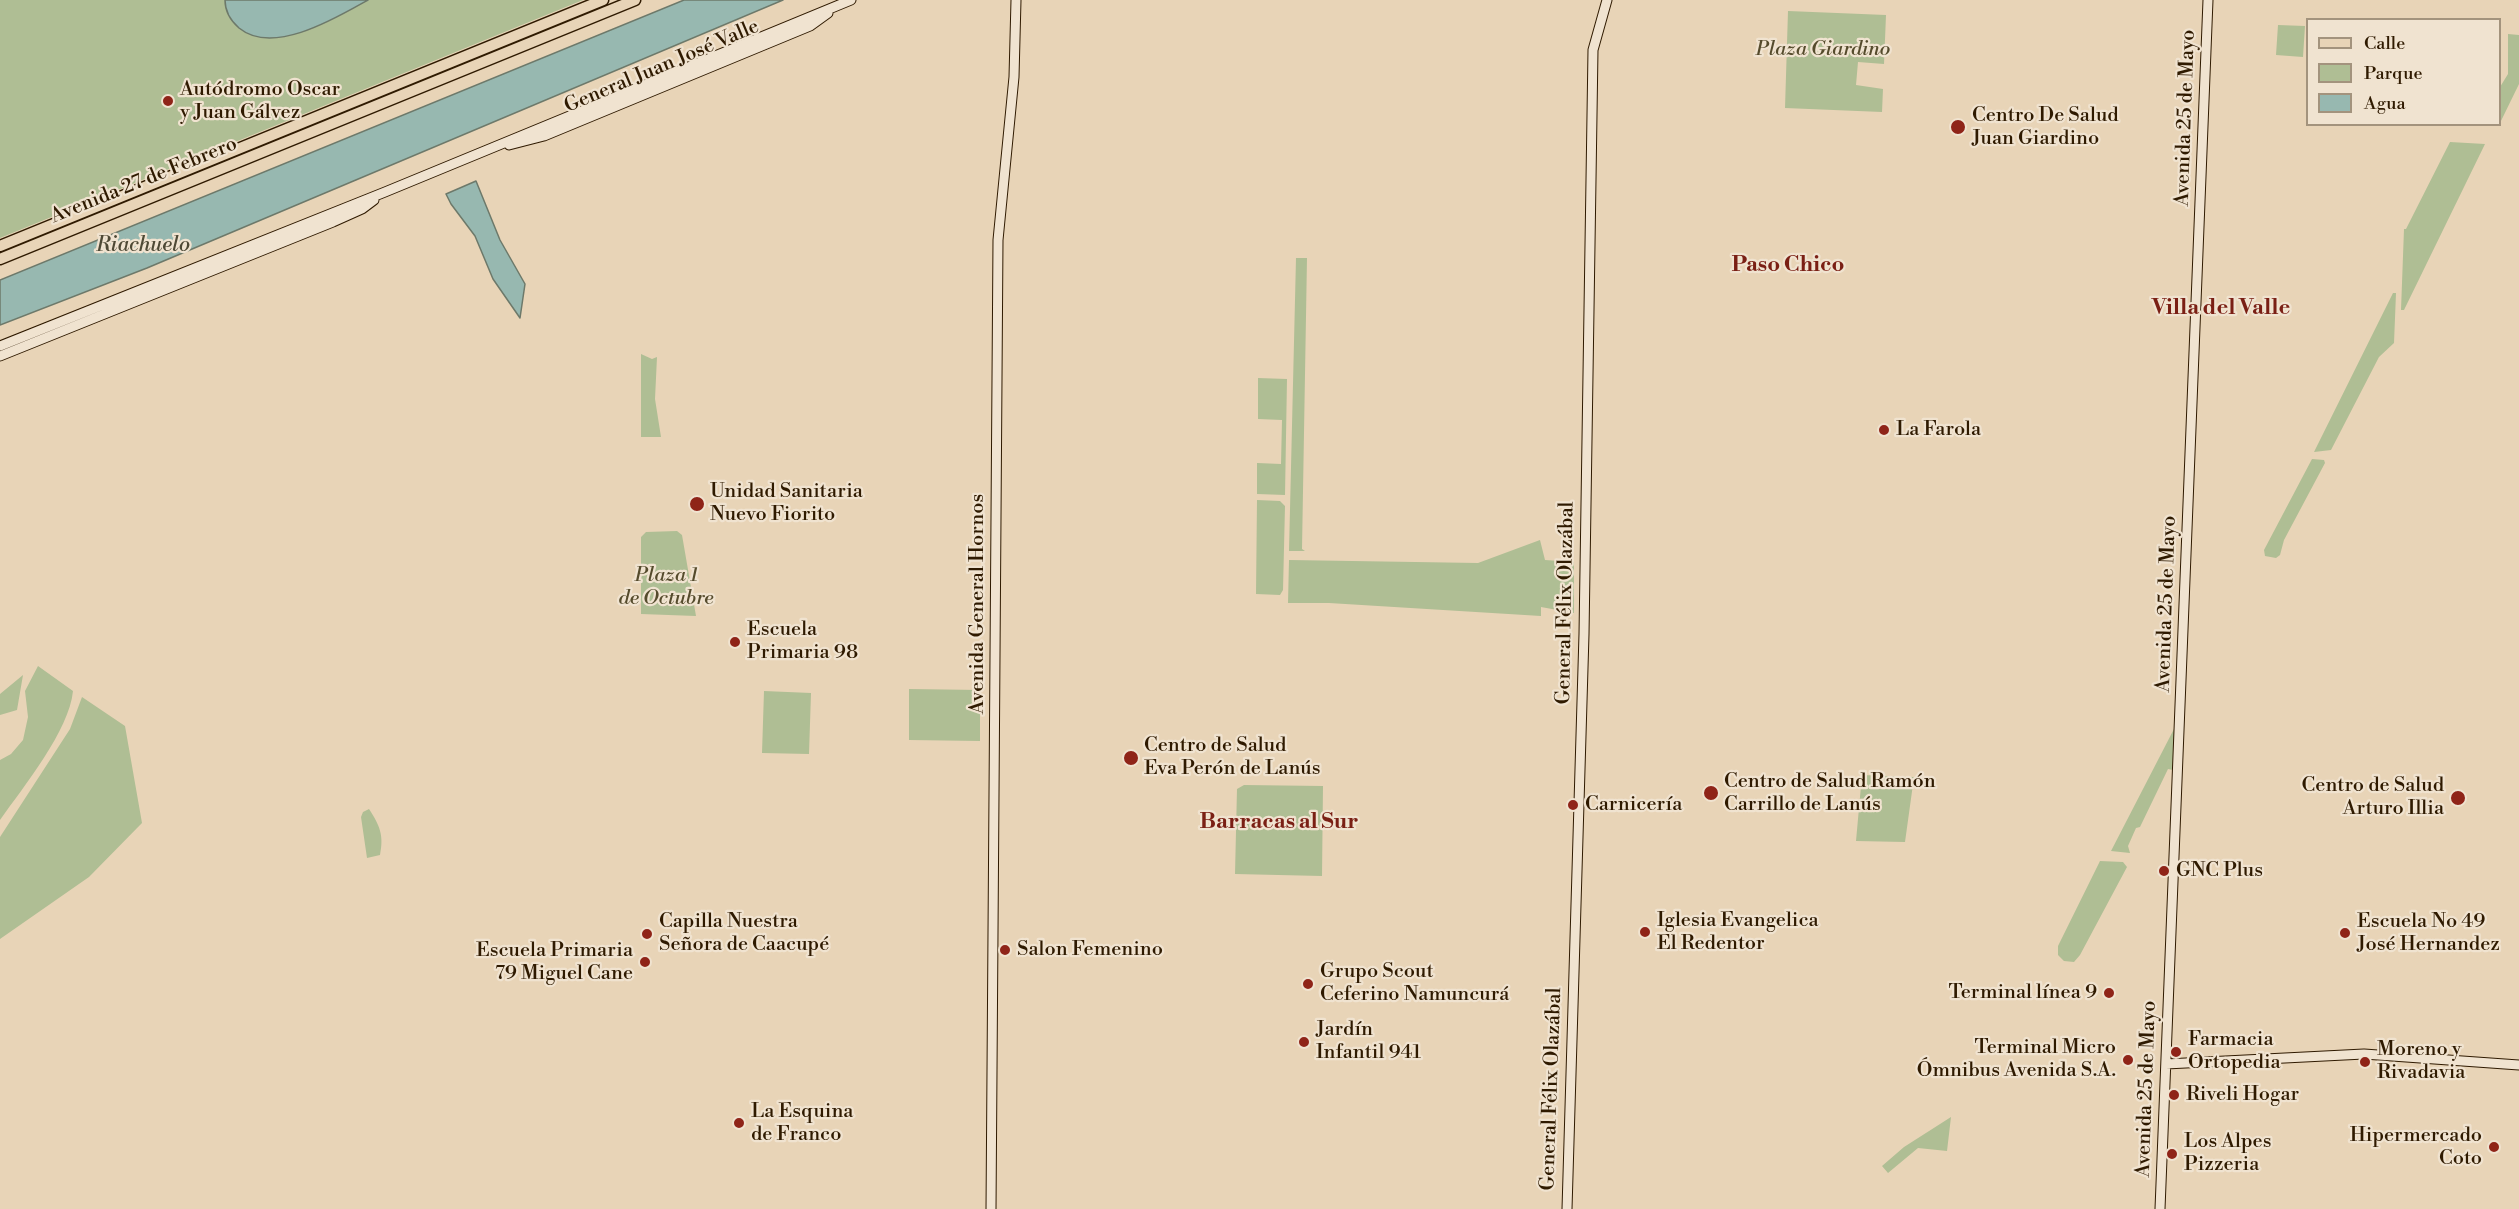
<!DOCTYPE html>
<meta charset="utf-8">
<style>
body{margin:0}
#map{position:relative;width:2519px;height:1209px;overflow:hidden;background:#e8d4b7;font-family:"Libre Bodoni",serif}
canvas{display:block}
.legend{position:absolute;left:2306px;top:18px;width:195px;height:108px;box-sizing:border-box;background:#f0e3d0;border:2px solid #a3937d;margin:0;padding:8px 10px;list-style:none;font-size:18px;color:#2f1a00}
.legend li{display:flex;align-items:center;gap:12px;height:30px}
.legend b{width:30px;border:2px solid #a3937d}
</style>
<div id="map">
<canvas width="2519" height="1209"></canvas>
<ul class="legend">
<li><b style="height:8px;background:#e8d4b7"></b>Calle</li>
<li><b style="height:16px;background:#afbe94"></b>Parque</li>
<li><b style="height:16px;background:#97b8b0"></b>Agua</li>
</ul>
</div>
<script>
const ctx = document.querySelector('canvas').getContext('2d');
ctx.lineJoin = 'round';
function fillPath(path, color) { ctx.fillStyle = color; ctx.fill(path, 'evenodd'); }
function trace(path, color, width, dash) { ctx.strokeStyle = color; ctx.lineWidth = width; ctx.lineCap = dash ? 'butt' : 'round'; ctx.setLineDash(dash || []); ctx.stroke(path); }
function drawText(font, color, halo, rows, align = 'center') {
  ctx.font = font + ' "Libre Bodoni",serif'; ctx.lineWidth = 4.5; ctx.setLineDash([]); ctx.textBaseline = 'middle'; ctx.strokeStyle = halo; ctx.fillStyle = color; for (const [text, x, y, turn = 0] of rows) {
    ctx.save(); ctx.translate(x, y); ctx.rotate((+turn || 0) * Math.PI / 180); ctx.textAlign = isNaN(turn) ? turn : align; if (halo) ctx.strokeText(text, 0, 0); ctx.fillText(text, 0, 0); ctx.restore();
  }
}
fillPath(new Path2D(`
 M0 0H583L0 238Z
 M1788 11 1886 15 1884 64 1858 62 1856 85 1883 89 1882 112 1785 108Z
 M2278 25 2305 26 2303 57 2276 55Z
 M2508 34 2519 35V84L2500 123V87L2508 74Z
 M2450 142 2485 144 2404 310H2401L2404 229H2406Z
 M1296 258H1307L1302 549 1305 551H1289Z
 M2393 293H2396L2394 343 2379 357 2331 450 2314 452Z
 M641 354 652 359 657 357 655 399 661 437H641Z
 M1258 378 1287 379 1285 495 1257 494V463L1281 464 1282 420 1258 419Z
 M2312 459 2324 460 2325 463 2284 540 2280 555 2276 558 2265 556 2264 550Z
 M1257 500 1280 501 1285 506 1283 590 1280 595 1256 594Z
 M646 532 677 531 682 535 696 616 641 614V537Z
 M1540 540 1545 560 1574 562V613L1541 607V616L1329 603H1288L1289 560 1478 563Z
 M38 666 73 691C69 731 24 786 0 820V760L11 754 23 740 28 717 25 691Z
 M23 675 17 710 0 715V694Z
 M909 689 980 690V741L909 740Z
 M764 691 811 693 809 754 762 753Z
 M82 697 125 726 142 823 89 877 0 939V837L70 729Z
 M2175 727 2173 770 2168 769 2140 827 2136 828 2128 846 2130 853 2111 851Z
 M1862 775 1914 777 1905 842 1856 841Z
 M1244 785 1323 786 1322 876 1235 874 1237 789Z
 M369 809C380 826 384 835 380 855L367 858 361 817 363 812Z
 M2100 861 2123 862 2127 867 2080 955 2074 962 2064 961 2058 955V946Z
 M1951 1117 1947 1151 1918 1148 1888 1173 1882 1166 1904 1147Z`), '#afbe94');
const water = new Path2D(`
 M225 0H368C336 18 273 56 239 28 231 21 225 11 225 0Z
 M684 0H783L147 268 0 325V280Z
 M476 181 500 240 525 284 520 318 493 279 475 236 451 204 446 194Z`);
fillPath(water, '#97b8b0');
trace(water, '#6d796a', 1.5);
const secondary = new Path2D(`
 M509 145 544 136 810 26 828 13
 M0 346 385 192 851 0
 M0 356 333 222 362 209 374 200
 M2166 1064 2364 1054 2519 1065
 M991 1209 998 240 1014 77 1016 0
 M1567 1209 1584 634 1593 50 1607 0
 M2160 1209 2208 0`);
const primary = new Path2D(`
 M0 246 603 0
 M0 259 635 0`);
trace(secondary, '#2f1a00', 11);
trace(primary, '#2f1a00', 13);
trace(secondary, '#f0e3d0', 9);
trace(primary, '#e8d4b7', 10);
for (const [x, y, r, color] of [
 [168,101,6,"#8f2418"],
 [1958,127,8,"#8f2418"],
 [1884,430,6,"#8f2418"],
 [697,504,8,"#8f2418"],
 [735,642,6,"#8f2418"],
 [1131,758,8,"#8f2418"],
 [1711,793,8,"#8f2418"],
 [2458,798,8,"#8f2418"],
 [1573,805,6,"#8f2418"],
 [2164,871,6,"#8f2418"],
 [1645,932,6,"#8f2418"],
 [2345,933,6,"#8f2418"],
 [647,934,6,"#8f2418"],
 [1005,950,6,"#8f2418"],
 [645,962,6,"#8f2418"],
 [1308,984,6,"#8f2418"],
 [2109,993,6,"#8f2418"],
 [1304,1042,6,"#8f2418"],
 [2176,1052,6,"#8f2418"],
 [2128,1060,6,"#8f2418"],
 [2365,1062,6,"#8f2418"],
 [2174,1095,6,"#8f2418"],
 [739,1123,6,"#8f2418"],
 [2494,1147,6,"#8f2418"],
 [2172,1154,6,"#8f2418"]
]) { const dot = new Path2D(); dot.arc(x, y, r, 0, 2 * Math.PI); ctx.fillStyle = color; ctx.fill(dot); trace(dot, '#f0e3d0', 2); }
drawText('italic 20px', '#554b2c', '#f0e3d0', [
 ["Plaza Giardino",1823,50],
 ["Plaza 1",666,576],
 ["de Octubre",666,599]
]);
drawText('20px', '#2f1a00', '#f0e3d0', [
 ["General Juan José Valle",662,67,-23],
 ["Avenida 25 de Mayo",2186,118,-88],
 ["Avenida 27 de Febrero",144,181,-22],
 ["General Félix Olazábal",1566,603,-89],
 ["Avenida General Hornos",978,604,-90],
 ["Avenida 25 de Mayo",2167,604,-88],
 ["General Félix Olazábal",1552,1089,-88],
 ["Avenida 25 de Mayo",2147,1089,-88]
]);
drawText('20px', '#2f1a00', '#f0e3d0', [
 ["Autódromo Oscar",180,90],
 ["y Juan Gálvez",180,113],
 ["Centro De Salud",1972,116],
 ["Juan Giardino",1972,139],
 ["La Farola",1896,430],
 ["Unidad Sanitaria",710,492],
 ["Nuevo Fiorito",710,515],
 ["Escuela",747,630],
 ["Primaria 98",747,653],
 ["Centro de Salud",1144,746],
 ["Eva Perón de Lanús",1144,769],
 ["Centro de Salud Ramón",1724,782],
 ["Carrillo de Lanús",1724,805],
 ["Centro de Salud",2444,786,"right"],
 ["Arturo Illia",2444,809,"right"],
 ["Carnicería",1585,805],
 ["GNC Plus",2176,871],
 ["Iglesia Evangelica",1657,921],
 ["El Redentor",1657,944],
 ["Capilla Nuestra",659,922],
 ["Señora de Caacupé",659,945],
 ["Escuela No 49",2357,922],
 ["José Hernandez",2357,945],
 ["Salon Femenino",1017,950],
 ["Escuela Primaria",633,951,"right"],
 ["79 Miguel Cane",633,974,"right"],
 ["Grupo Scout",1320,972],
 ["Ceferino Namuncurá",1320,995],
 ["Terminal línea 9",2097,993,"right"],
 ["Jardín",1316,1030],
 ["Infantil 941",1316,1053],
 ["Farmacia",2188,1040],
 ["Ortopedia",2188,1063],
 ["Terminal Micro",2116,1048,"right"],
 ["Ómnibus Avenida S.A.",2116,1071,"right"],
 ["Moreno y",2377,1050],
 ["Rivadavia",2377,1073],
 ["Riveli Hogar",2186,1095],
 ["La Esquina",751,1112],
 ["de Franco",751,1135],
 ["Hipermercado",2482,1136,"right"],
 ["Coto",2482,1159,"right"],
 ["Los Alpes",2184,1142],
 ["Pizzeria",2184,1165]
], 'left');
drawText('italic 21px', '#4e4935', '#f0e3d0', [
 ["Riachuelo",143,246]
]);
drawText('bold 22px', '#7a1f14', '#f0e3d0', [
 ["Paso Chico",1788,266],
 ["Villa del Valle",2221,309],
 ["Barracas al Sur",1279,823]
]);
</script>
